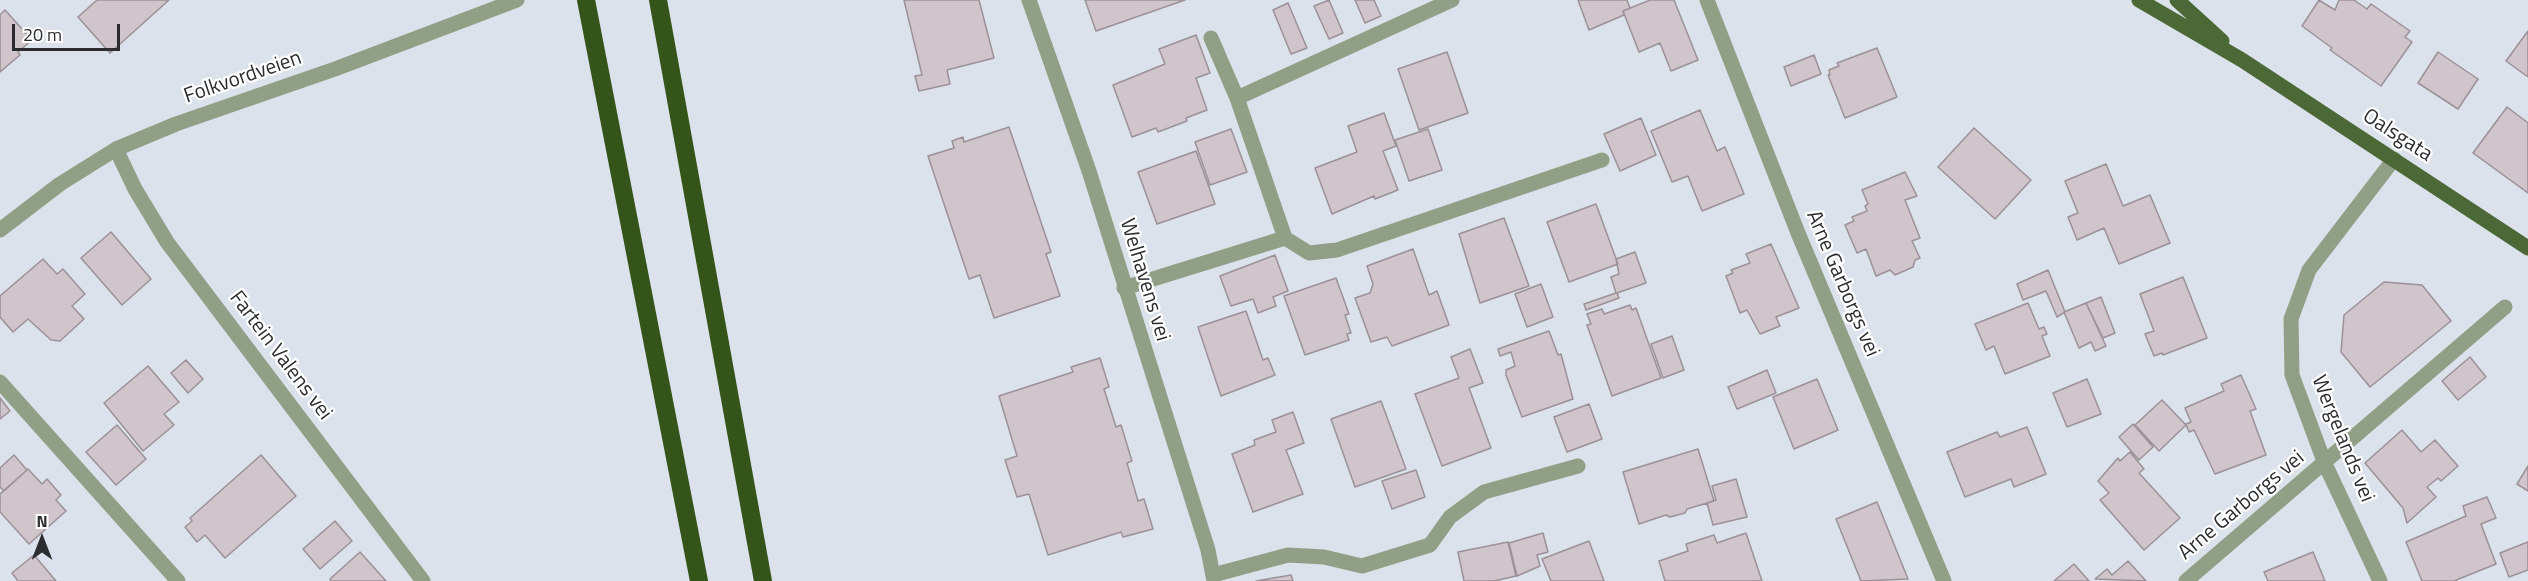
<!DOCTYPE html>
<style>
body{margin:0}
#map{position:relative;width:2528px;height:581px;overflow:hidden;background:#dbe2eb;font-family:"Titillium Web",sans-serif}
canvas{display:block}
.north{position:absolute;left:12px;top:509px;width:60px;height:60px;-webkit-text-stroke:4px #fff;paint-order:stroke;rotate:0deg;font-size:16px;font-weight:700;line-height:24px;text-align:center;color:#2a2c30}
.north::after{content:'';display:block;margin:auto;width:21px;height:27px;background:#2a2c30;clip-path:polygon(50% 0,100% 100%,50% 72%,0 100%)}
.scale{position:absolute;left:12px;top:24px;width:108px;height:27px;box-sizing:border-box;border:3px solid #2a2c30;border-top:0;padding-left:8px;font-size:18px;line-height:21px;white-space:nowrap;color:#2a2c30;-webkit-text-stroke:4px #fff;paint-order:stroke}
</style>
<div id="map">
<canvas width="2528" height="581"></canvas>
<div class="north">N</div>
<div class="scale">20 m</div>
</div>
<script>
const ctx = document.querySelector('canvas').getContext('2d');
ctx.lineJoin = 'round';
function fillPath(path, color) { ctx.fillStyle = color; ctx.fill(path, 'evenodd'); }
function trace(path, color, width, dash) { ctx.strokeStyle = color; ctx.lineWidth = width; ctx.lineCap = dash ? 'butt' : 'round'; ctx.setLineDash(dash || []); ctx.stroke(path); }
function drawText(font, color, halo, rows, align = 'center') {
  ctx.font = font + ' "Titillium Web",sans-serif'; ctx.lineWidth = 4.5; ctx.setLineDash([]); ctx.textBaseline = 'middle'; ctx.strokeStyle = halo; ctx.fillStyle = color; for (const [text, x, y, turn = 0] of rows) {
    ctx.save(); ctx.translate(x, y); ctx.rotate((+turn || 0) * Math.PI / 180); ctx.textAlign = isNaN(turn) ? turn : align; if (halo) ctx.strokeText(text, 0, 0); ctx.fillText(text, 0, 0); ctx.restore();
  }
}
const building = new Path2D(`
 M97 0H169L110 53 78 17Z
 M904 0H979L994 58 947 70 950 84 919 91 915 76 922 75Z
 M1085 0H1185L1096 31Z
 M1329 0 1343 33 1329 39 1314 6Z
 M1355 0H1374L1381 16 1365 23Z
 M1578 0H1627L1630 8 1623 11 1624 15 1589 30Z
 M1650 0H1674L1698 60 1671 71 1660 43 1639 52 1623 11Z
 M2319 0 2335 10 2339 0H2354L2367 9 2371 4 2410 31 2405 37 2412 42 2381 86 2330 50 2332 48 2302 26Z
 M1288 3 1307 48 1291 54 1273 10Z
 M5 10 32 40 18 52 20 55 0 72V15Z
 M2528 31V77L2506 61Z
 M1196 35 1210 73 1196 78 1207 110 1186 118 1187 121 1158 132 1156 128 1132 137 1113 85 1165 64 1159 49Z
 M1877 48 1897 97 1845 118 1828 75H1830L1829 70 1839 66 1837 63Z
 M1447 52 1468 113 1419 130 1398 69Z
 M2438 52 2478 79 2458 109 2418 83Z
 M1814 55 1821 74 1791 86 1784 67Z
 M2507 107 2528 123V193L2473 153Z
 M1700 110 1717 151 1725 147 1744 194 1702 211 1688 176 1672 182 1651 131Z
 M1384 113 1396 146 1383 151 1398 190 1375 199 1374 196 1332 214 1315 168 1357 152 1348 126Z
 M1641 118 1656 155 1620 171 1604 134Z
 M1009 127 1051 252 1046 254 1060 296 994 318 980 275 969 279 928 156 954 148 952 141 963 137 964 142Z
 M1974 128 2031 180 1995 219 1938 167Z
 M1231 129 1247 172 1210 185 1195 142Z
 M1428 129 1442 170 1409 181 1395 140Z
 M1196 151 1215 204 1157 224 1138 172Z
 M2106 164 2123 206 2150 195 2170 243 2119 264 2104 228 2077 240 2068 217 2078 213 2065 181Z
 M1905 172 1917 196 1905 200 1920 238 1912 241 1920 258 1915 260 1913 267 1895 275 1890 270 1876 276 1866 249 1857 253 1845 225 1854 221 1852 217 1867 211 1865 206 1868 204 1862 190Z
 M1596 204 1618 264 1569 282 1547 222Z
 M1504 218 1529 286 1480 303 1459 234Z
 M111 232 151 279 122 305 81 258Z
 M1771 244 1799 308 1776 317 1780 326 1760 334 1747 310 1740 313 1726 276 1733 273 1731 270 1750 263 1746 254Z
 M1413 249 1429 295 1437 291 1449 325 1392 346 1387 337 1371 342 1355 298 1370 293 1373 284 1367 266Z
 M1635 252 1646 283 1617 293 1619 298 1586 310 1584 304 1616 293 1611 277 1619 274 1616 259Z
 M1275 255 1288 291 1273 297 1276 306 1258 313 1253 299 1231 306 1220 276Z
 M43 259 57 274 63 269 85 294 72 306 84 319 60 341 51 340 28 319 13 332 0 317V296Z
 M2048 270 2065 312 2057 317 2046 291 2023 300 2017 284Z
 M2183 277 2207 338 2163 355 2162 353 2154 356 2145 334 2154 331 2140 294Z
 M1336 278 1349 314 1345 315 1351 333 1347 334 1349 340 1305 355 1284 296Z
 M2384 282 2422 285 2451 321 2370 387 2341 352 2344 315Z
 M1541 284 1553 317 1527 327 1515 294Z
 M2101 297 2115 333 2103 338 2086 303Z
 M2028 303 2039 329 2044 327 2047 334 2042 336 2050 356 2005 374 1994 346 1986 350 1975 324Z
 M2086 303 2106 346 2095 351 2091 342 2079 348 2064 312Z
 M1630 305 1632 310 1636 308 1661 378 1612 396 1587 325 1591 324 1587 314 1602 309 1604 314Z
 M1246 311 1263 360 1268 358 1275 375 1221 396 1198 327Z
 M1549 331 1558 355 1561 354 1573 399 1522 417 1506 375V370L1515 366 1511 352 1500 356 1498 349Z
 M1672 336 1684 370 1663 378 1651 344Z
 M1470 349 1483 383 1469 388 1491 448 1442 466 1415 394 1459 378 1451 357Z
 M2470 357 2486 377 2458 400 2442 381Z
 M1100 358 1109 387 1104 389 1116 427 1121 425 1132 461 1127 463 1138 501 1144 499 1153 529 1123 537 1121 532 1048 555 1029 494 1017 497 1005 460 1017 456 999 396 1073 372 1071 367Z
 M186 360 203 379 188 393 171 373Z
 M148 366 179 402 164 414 174 425 143 451 104 403Z
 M1767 370 1776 393 1737 409 1728 387Z
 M2241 375 2256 409 2250 411 2266 455 2215 474 2194 430 2189 432 2186 424 2191 422 2185 408 2224 391 2221 384Z
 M1817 379 1838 430 1794 449 1773 397Z
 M2087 379 2101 414 2067 427 2053 393Z
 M0 398 10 411 0 419Z
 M2162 400 2186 425 2159 451 2135 425Z
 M1381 401 1406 469 1355 487 1331 419Z
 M1589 404 1602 439 1567 452 1554 417Z
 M1293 412 1304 443 1286 450 1303 494 1253 512 1232 454 1255 445 1254 440 1276 432 1272 420Z
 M2133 424 2153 447 2139 460 2119 437Z
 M117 425 146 459 116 485 86 452Z
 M2027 427 2046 474 2014 487 2011 479 1965 497 1947 452 1997 432 2000 437Z
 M2402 430 2421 452 2435 440 2458 466 2441 481 2438 478 2427 487 2436 497 2407 523 2403 508 2365 463Z
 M1698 449 1714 501 1687 509 1685 513 1670 517 1666 515 1639 524 1623 472Z
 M2130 452 2144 469 2139 473 2180 518 2144 550 2100 500 2109 493 2098 481 2118 458 2120 461Z
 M14 455 27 470 4 491 0 487V468Z
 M261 455 296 496 225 558 205 535 197 542 185 527 192 521 190 518Z
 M2528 466V491L2517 484Z
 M28 469 42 484 47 479 61 495 56 500 66 511 29 544 0 512V494Z
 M1416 470 1425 497 1392 509 1382 481Z
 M1736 479 1747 517 1713 525 1707 503 1716 500 1712 486Z
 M2487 497 2496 518 2481 524 2496 564 2454 581H2422L2406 542 2466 516 2463 506Z
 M1877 502 1908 579 1861 581 1836 519Z
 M335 521 352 541 320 569 303 549Z
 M1543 533 1548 552 1537 555 1540 566 1517 576 1509 543Z
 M1746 533 1762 581H1665L1659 561 1688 551 1686 544 1714 535 1717 543Z
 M1589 541 1604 581H1551L1542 559Z
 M1508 542 1516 576 1494 581H1464L1458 552Z
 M2528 542V570L2509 577 2500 553Z
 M360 552 386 581H331L330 579Z
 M2313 552 2325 581H2268L2264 572Z
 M34 555 56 581H18L12 573Z
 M2128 561 2146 581 2095 579 2107 569 2112 575Z
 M2074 564 2089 581H2054Z
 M1291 575 1293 581H1256Z`);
fillPath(building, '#d0c5cb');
trace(building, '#9b9197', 1.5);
trace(new Path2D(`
 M1029 0 1089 171 1208 550 1214 581
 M1707 0 1798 233 1944 581
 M1211 38 1237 98 1285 238 1309 253 1337 250 1602 160
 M1237 98 1452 0
 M116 149 135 189 167 242 423 581
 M0 230 60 184 116 149 176 124 335 69 517 0
 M1124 288 1285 238
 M0 382 178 581
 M1213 575 1288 555 1324 557 1362 566 1430 545 1450 517 1484 492 1578 466
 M2186 581 2505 307
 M2380 581 2325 464 2292 375 2291 319 2309 270 2394 159`), '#909f85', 15);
trace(new Path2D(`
 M2139 0 2242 60 2528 248
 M2177 0 2222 41`), '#4d6837', 15);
trace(new Path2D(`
 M586 0 699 581
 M658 0 763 581`), '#355419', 18);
drawText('21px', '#2a2c30', '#fff', [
 ["Folkvordveien",243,78,-19],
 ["Oalsgata",2397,136,33],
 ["Welhavens vei",1144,280,73],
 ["Arne Garborgs vei",1842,284,67],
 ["Fartein Valens vei",280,356,53],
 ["Wergelands vei",2342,439,68],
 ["Arne Garborgs vei",2242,506,-40]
]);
</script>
